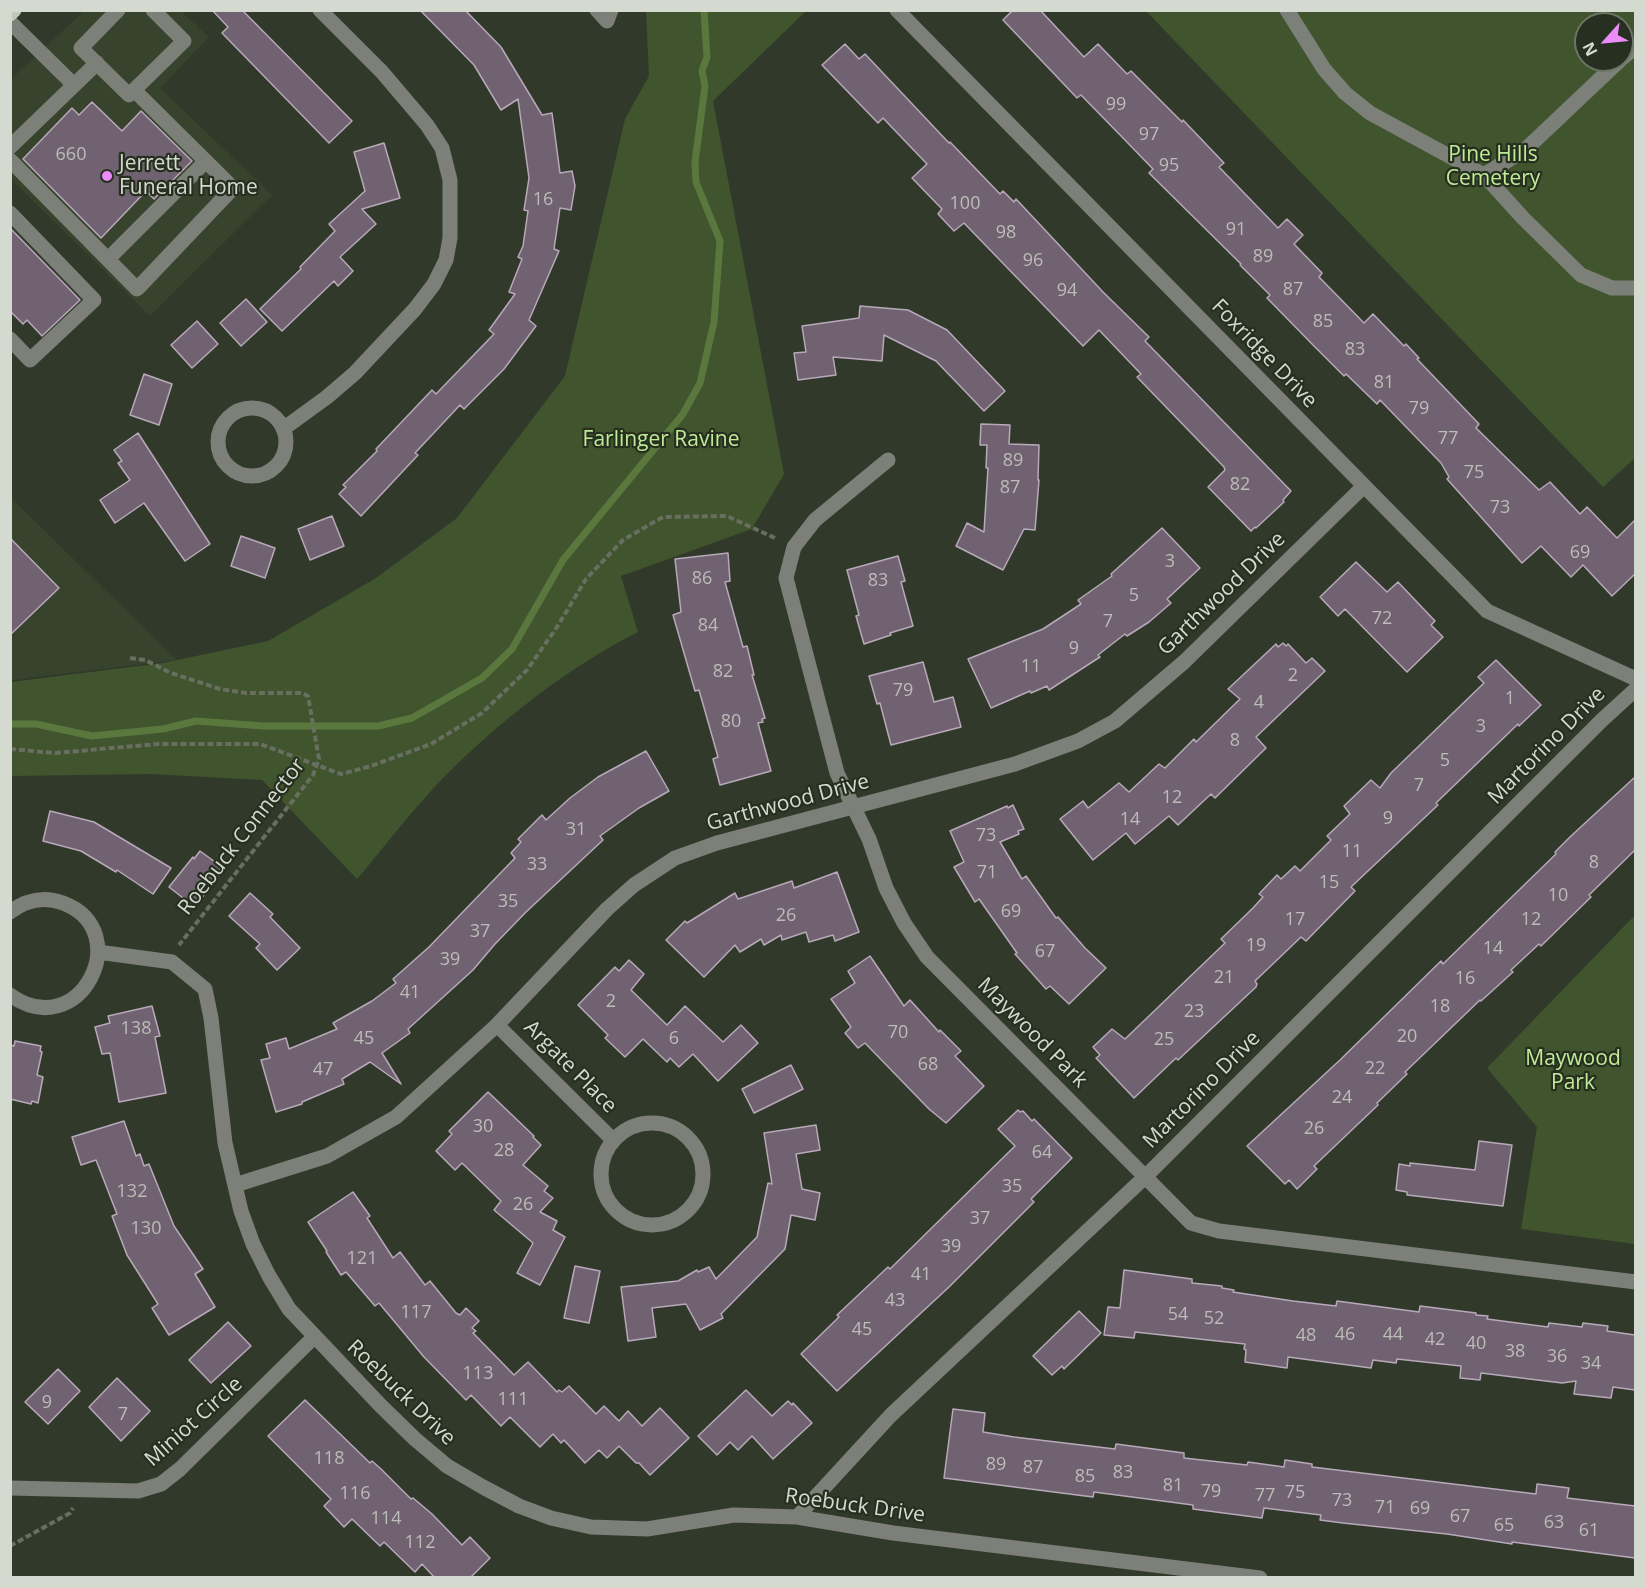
<!DOCTYPE html>
<style>
body{margin:0}
#map{position:relative;width:1646px;height:1588px;overflow:hidden;background:#313a2a;font-family:"Open Sans",sans-serif}
canvas{display:block}
.frame{position:absolute;inset:0;border:12px solid #d5dad0;pointer-events:none}
.north{position:absolute;left:1574px;top:12px;width:60px;height:60px;box-sizing:border-box;background:#273020;border:2px solid #6d7466;border-radius:50%;rotate:243deg;font-size:16px;font-weight:700;line-height:24px;text-align:center;color:#d5dad0}
.north::after{content:'';display:block;margin:auto;width:21px;height:27px;background:#ec8cfa;clip-path:polygon(50% 0,100% 100%,50% 72%,0 100%)}
</style>
<div id="map">
<canvas width="1646" height="1588"></canvas>
<div class="frame"></div>
<div class="north">N</div>
</div>
<script>
const ctx = document.querySelector('canvas').getContext('2d');
ctx.lineJoin = 'round';
function fillPath(path, color) { ctx.fillStyle = color; ctx.fill(path, 'evenodd'); }
function trace(path, color, width, dash) { ctx.strokeStyle = color; ctx.lineWidth = width; ctx.lineCap = dash ? 'butt' : 'round'; ctx.setLineDash(dash || []); ctx.stroke(path); }
function drawText(font, color, halo, rows, align = 'center') {
  ctx.font = font + ' "Open Sans",sans-serif'; ctx.lineWidth = 4.5; ctx.setLineDash([]); ctx.textBaseline = 'middle'; ctx.strokeStyle = halo; ctx.fillStyle = color; for (const [text, x, y, turn = 0] of rows) {
    ctx.save(); ctx.translate(x, y); ctx.rotate((+turn || 0) * Math.PI / 180); ctx.textAlign = isNaN(turn) ? turn : align; if (halo) ctx.strokeText(text, 0, 0); ctx.fillText(text, 0, 0); ctx.restore();
  }
}
fillPath(new Path2D(`
 M84 11H181L209 37 160 88 272 195 150 316 11 179V79Z
 M11 498 177 660 11 680Z`), '#38432d');
fillPath(new Path2D(`
 M646 11H806L713 101 784 474 752 529 621 576 638 632C567 668 500 721 444 777 413 809 386 845 357 879L262 780 151 774 11 776V682L163 663 268 641 376 578 457 518 565 376 625 119 649 76Z
 M1146 11H1635V458L1603 487ZM1586 24H1622V60H1586Z
 M1635 915V1244L1521 1229 1537 1127 1487 1068Z`), '#40542e');
trace(new Path2D(`
 M10 724H36L92 736 163 729 196 721 263 726H378L412 718 482 678 512 649 563 560 683 414 700 383 714 322 720 241 696 182 695 162 705 86 702 71 707 57 704 10`), '#5a783d', 7);
const building = new Path2D(`
 M212 10H242L352 121 329 143 222 33 228 27Z
 M420 10H465L501 47 542 115 552 113 560 173 572 171 575 186 571 210 560 208 554 249 559 251 529 320 536 326 504 369 464 409 460 405 415 453 418 455 361 516 339 494 346 487 343 485 377 451 376 449 432 390 436 394 494 334 489 330 515 294 509 292 522 259 518 257 523 246 528 211 524 210 529 178 518 99 501 110 474 65Z
 M1013 10H1040L1084 57 1098 44 1127 74 1131 71 1182 122 1183 120 1224 163 1219 167 1278 228 1287 219 1303 235 1294 244 1322 273 1319 277 1364 323 1373 314 1404 346 1406 344 1419 358 1417 359 1479 424 1476 428 1539 490 1550 482 1580 514 1587 507 1617 538 1635 520V574L1612 596 1583 565 1571 577 1541 546 1522 563 1447 479 1449 477 1441 463 1380 400 1377 404 1346 374 1344 376 1314 346 1267 298 1270 295 1240 265 1241 264 1149 173 1153 169 1124 139 1081 95 1077 98 1003 20Z
 M845 44 859 59 865 54 949 143 950 142 1000 194 1003 191 1014 202 1016 199 1103 292 1149 337 1145 341 1291 491 1283 500 1284 502 1256 528 1255 527 1251 531 1208 487 1225 470 1224 467 1137 377 1141 374 1099 330 1083 346 964 223 954 231 938 214 942 209 912 178 927 164 883 118 878 123 822 65Z
 M92 102 122 131 141 111 192 161 154 199 146 191 101 238 23 159 72 108 79 115Z
 M384 143 400 198 362 209 376 224 340 257 353 271 338 286 334 281 282 331 260 309 301 269 300 267 335 231 329 224 365 191 354 152Z
 M10 228 80 300 42 336 27 320 23 324 10 311Z
 M246 299 267 322 241 346 220 323Z
 M860 306 908 310 947 330 1005 391 984 411 936 361 884 335 882 361 833 357 836 375 798 380 794 353 806 352 802 326 859 318Z
 M197 321 218 344 192 368 171 345Z
 M144 374 172 384 159 425 130 415Z
 M981 424 1010 425 1009 444 1039 445 1038 480H1039L1035 530 1024 529 1003 570 956 546 967 523 984 532 988 468H986L987 445H980Z
 M138 433 210 544 185 561 144 503 115 523 100 500 130 480 118 463 122 461 114 450Z
 M332 516 344 546 310 560 298 529Z
 M1162 528 1200 568 1167 599 1171 603 1149 622 1127 636 1125 634 1098 655 1100 657 1049 690 1047 686 1031 693 1030 691 991 708 968 659 1043 629 1081 604 1078 600 1112 576 1111 574Z
 M241 536 275 548 265 578 231 566Z
 M10 538 59 588 10 635Z
 M728 553 730 581 725 582 743 647 747 646 754 675H752L765 718 762 719 763 722 758 723 771 771 720 785 713 759 718 757 699 690 695 691 673 615 681 612 675 559Z
 M898 556 905 581 901 582 913 626 890 633 891 635 864 644 856 616 859 615 847 570Z
 M1356 562 1387 592 1398 582 1435 621 1431 625 1443 637 1407 672 1345 609 1338 616 1320 597Z
 M1283 643 1286 646 1288 644 1306 663 1312 658 1325 671 1256 737 1266 748 1215 798 1211 794 1178 825 1169 816 1135 844 1126 833 1093 860 1060 819 1083 801 1088 808 1119 783 1129 792 1159 764 1165 768 1194 739 1196 742 1240 699 1228 689 1276 644 1278 647Z
 M1496 660 1541 705 1519 726 1518 724 1436 803 1438 805 1351 887 1355 891 1306 941 1301 937 1255 981 1257 984 1256 987 1178 1060 1176 1058 1134 1098 1096 1058 1100 1055 1093 1047 1112 1029 1125 1039 1225 943 1221 939 1253 908 1263 897 1259 894 1277 875 1281 879 1295 866 1300 871 1331 840 1327 836 1350 814 1344 806 1371 780 1380 788 1391 773 1484 683 1478 677Z
 M923 662 934 702 953 697 961 727 891 745 880 703 877 704 869 676Z
 M646 751 669 791 639 808 600 836 603 840 526 912 495 944 473 970 408 1029 410 1033 382 1053 401 1084 370 1062 342 1079 344 1084 302 1102V1104L276 1112 261 1060 270 1058 266 1044 286 1038 289 1049 337 1029 333 1023 372 1001 396 983 393 979 429 947 515 858 511 853 521 842 518 839 542 815 546 820 570 798 598 777Z
 M1635 777V850L1589 895 1591 897 1541 946 1539 944 1511 970 1513 972 1481 1001 1480 1000 1405 1072 1407 1074 1377 1103 1378 1105 1314 1166 1317 1169 1297 1189 1289 1180 1285 1184 1247 1146 1340 1060 1441 961 1443 964 1556 854 1555 852 1571 836Z
 M1013 805 1024 829 1018 831 1019 834 1000 842 1022 879 1026 876 1056 918 1058 917 1085 948 1106 968 1069 1004 1050 986 1046 989 1015 954 1017 953 979 899 975 902 954 867 964 862 950 831 1007 806 1008 808Z
 M50 811 94 822 171 868 153 894 117 870 116 872 81 851 43 841Z
 M200 851 222 867 216 875 218 876 198 903 195 901 192 905 169 887 193 857 194 859Z
 M837 872 859 932 835 941 833 935 809 942 806 932 782 940 781 935 764 945 761 939 740 952 735 945 704 977 666 940 685 921 687 923 735 893 738 899 792 881 794 888Z
 M250 893 273 914 270 917 300 948 277 970 256 948 260 944 229 916Z
 M870 956 904 1006 910 1000 939 1032 940 1030 961 1051 955 1056 984 1086 946 1123 929 1109 865 1043 858 1048 845 1033 851 1027 831 999 855 983 848 971Z
 M629 960 644 974 631 990 667 1025 685 1006 723 1042 741 1025 758 1043 718 1081 693 1054 679 1067 670 1058 667 1062 643 1039 625 1057 605 1038 608 1035 578 1005 615 967 619 971Z
 M152 1006 160 1036 155 1037 166 1093 119 1102 110 1053 102 1054 95 1027 110 1023 108 1016Z
 M15 1041 41 1046 40 1051 42 1052 37 1075 43 1077 38 1103 32 1101 31 1104 10 1099V1045L14 1046Z
 M791 1065 803 1089 754 1113 742 1089Z
 M488 1092 534 1136 533 1137 541 1145 523 1165 548 1186 544 1191 553 1198 540 1212 557 1221 553 1230 565 1237 540 1285 517 1273 533 1243 494 1210 501 1201 462 1163 455 1170 436 1151 452 1134 449 1131Z
 M1018 1110 1020 1112 1023 1111 1032 1121 1034 1119 1072 1158 1031 1199 1034 1202 949 1287 837 1391 801 1354 839 1317 837 1315 888 1267 890 1269 1015 1146 998 1129Z
 M124 1121 136 1156 140 1154 144 1166 149 1164 174 1226 203 1269 195 1274 215 1307 169 1335 152 1308 158 1304 127 1255 112 1216 117 1214 96 1160 81 1165 72 1137Z
 M816 1125 820 1150 796 1154 802 1189 820 1193 815 1220 791 1215 785 1249 721 1314 723 1318 700 1330 686 1304 652 1308 656 1337 628 1341 621 1287 678 1281 697 1270 698 1272 709 1267 716 1279 757 1237 768 1183 772 1184 764 1133Z
 M1479 1141 1512 1145 1503 1206 1407 1195V1192L1396 1190 1399 1164 1410 1166V1163L1475 1170Z
 M353 1192 370 1216 367 1218 393 1258 400 1252 425 1285 430 1281 456 1313 460 1315 466 1308 479 1321 472 1328 476 1331 473 1333 514 1375 528 1362 557 1392 559 1390 562 1392 569 1386 596 1414 604 1406 619 1421 628 1411 642 1426 660 1408 689 1438 650 1475 639 1463H636L619 1446 607 1458 599 1450 585 1463 564 1440 561 1443 553 1434 540 1447 510 1417 501 1426 471 1395 466 1400 424 1357 379 1303 375 1306 346 1272 341 1275 326 1252 327 1251 308 1222Z
 M575 1266 600 1271 589 1323 564 1318Z
 M1124 1270 1192 1279V1283L1222 1286V1288L1234 1290 1233 1292 1293 1301 1336 1306 1337 1301 1419 1312 1420 1306 1476 1313V1315L1488 1316 1487 1319 1548 1327 1549 1323 1582 1327 1583 1323 1608 1326 1607 1331 1635 1335V1390L1613 1387 1611 1398 1574 1394 1576 1381 1562 1383 1481 1373 1480 1380 1460 1378 1461 1366 1397 1359 1396 1363 1373 1360 1371 1368 1288 1357 1287 1368 1245 1362 1246 1350 1244 1349 1245 1344 1135 1332 1134 1338 1104 1335 1108 1307 1120 1308Z
 M1079 1311 1101 1333 1064 1369 1062 1366 1052 1375 1033 1356Z
 M228 1322 251 1346 211 1383 189 1360Z
 M58 1369 80 1391 48 1424 25 1402Z
 M117 1378 150 1411 121 1441 89 1407Z
 M746 1390 772 1416 788 1401 792 1405 793 1403 812 1423 773 1459 752 1436 738 1450 730 1442 717 1455 698 1436Z
 M305 1400 370 1463 372 1461 381 1469 411 1499 413 1498 432 1514 462 1545 470 1537 490 1558 470 1578H435L422 1564 415 1572 384 1542 380 1546 352 1519 344 1527 324 1506 331 1499 268 1436Z
 M953 1409 985 1413 983 1432 1014 1437 1115 1449 1116 1444 1184 1453V1458L1247 1465 1248 1462 1284 1467 1285 1460 1312 1464V1467L1536 1494 1537 1484 1569 1488 1567 1498 1635 1506V1558L1512 1542V1544L1447 1534 1343 1523 1320 1520 1321 1515 1264 1508 1262 1518 1193 1509V1505L1094 1492 1093 1497 944 1478Z`);
fillPath(building, '#706271');
trace(building, '#b8a9ba', 1.5);
trace(new Path2D(`
 M130 658 145 660 171 673 220 689 246 693H302L308 696 319 759 313 775 179 945
 M10 749 55 753 158 744H260L341 774 371 766 431 744 482 713 527 670 557 627 586 579 623 540 663 517 727 516 777 539
 M10 1546 70 1513 73 1508`), '#686f61', 4, [6, 3]);
trace(new Path2D(`
 M118 10 81 48 129 95 184 41 153 10
 M597 10 607 21 611 10
 M897 10 1487 611 1636 679
 M1287 10 1324 69 1345 93 1370 113 1484 175 1523 218 1581 275 1612 288H1636
 M10 22 74 85
 M1622 58 1636 47
 M10 147 97 63
 M10 160 137 289 233 188 134 90
 M1484 175 1526 149 1620 60
 M10 213 94 300 30 360 10 339
 M108 259 206 161
 M218 442a34 34 0 1 1 68 0a34 34 0 1 1-68 0Z
 M283 429 327 397 355 373 415 309 434 284 446 260 450 238V180L442 148 427 125 382 72 320 10
 M888 460 815 520 794 547 786 578 837 773 869 839 886 888 904 923 927 957 1191 1223 1219 1231 1636 1282
 M10 912C26 900 44 896 63 903 137 931 80 1045 10 995
 M98 952 172 962 205 989 211 1018 225 1143 241 1211 253 1244 269 1276 289 1309 381 1406 415 1439 447 1466 483 1487 519 1506 551 1518 591 1527 647 1529 734 1515 797 1517 893 1533 1260 1578
 M497 1025 613 1140
 M601 1174a51 51 0 1 1 102 0a51 51 0 1 1-102 0Z
 M235 1185 327 1156 396 1117 497 1025 607 909 634 885 675 858 717 843 1015 764 1078 741 1115 721 1184 662 1364 486
 M10 1488 138 1491 161 1484 180 1469 314 1337
 M797 1517 891 1415 1145 1177 1602 720 1636 689`), '#7c8078', 15);
trace(new Path2D(`
 M10 14 14 10`), '#c0c9b8', 15);
for (const [x, y, r, color] of [
 [107,176,6,"#ec8cfa"]
]) { const dot = new Path2D(); dot.arc(x, y, r, 0, 2 * Math.PI); ctx.fillStyle = color; ctx.fill(dot); trace(dot, '#273020', 2); }
drawText('18px', '#bcbcb8', null, [
 ["99",1116,105],
 ["97",1149,135],
 ["660",71,155],
 ["95",1169,166],
 ["16",543,200],
 ["100",965,204],
 ["91",1236,230],
 ["98",1006,233],
 ["89",1263,257],
 ["96",1033,261],
 ["87",1293,290],
 ["94",1067,291],
 ["85",1323,322],
 ["83",1355,350],
 ["81",1384,383],
 ["79",1419,409],
 ["77",1448,439],
 ["89",1013,461],
 ["75",1474,473],
 ["82",1240,485],
 ["87",1010,488],
 ["73",1500,508],
 ["69",1580,553],
 ["3",1170,562],
 ["86",702,579],
 ["83",878,581],
 ["5",1134,596],
 ["72",1382,619],
 ["7",1108,622],
 ["84",708,626],
 ["9",1074,649],
 ["11",1031,667],
 ["82",723,672],
 ["2",1293,676],
 ["79",903,691],
 ["1",1510,699],
 ["4",1259,703],
 ["80",731,722],
 ["3",1481,727],
 ["8",1235,741],
 ["5",1445,761],
 ["7",1419,786],
 ["12",1172,798],
 ["9",1388,819],
 ["14",1130,820],
 ["31",576,830],
 ["73",986,836],
 ["11",1352,852],
 ["8",1594,863],
 ["33",537,865],
 ["71",987,873],
 ["15",1329,883],
 ["10",1558,896],
 ["35",508,902],
 ["69",1011,912],
 ["26",786,916],
 ["17",1295,920],
 ["12",1531,920],
 ["37",480,932],
 ["19",1256,946],
 ["14",1493,949],
 ["67",1045,952],
 ["39",450,960],
 ["21",1224,978],
 ["16",1465,979],
 ["41",410,993],
 ["2",611,1002],
 ["18",1440,1007],
 ["23",1194,1012],
 ["138",136,1029],
 ["70",898,1033],
 ["20",1407,1037],
 ["45",364,1039],
 ["6",674,1039],
 ["25",1164,1040],
 ["68",928,1065],
 ["22",1375,1069],
 ["47",323,1070],
 ["24",1342,1098],
 ["30",483,1127],
 ["26",1314,1129],
 ["28",504,1151],
 ["64",1042,1153],
 ["35",1012,1187],
 ["132",132,1192],
 ["26",523,1205],
 ["37",980,1219],
 ["130",146,1229],
 ["39",951,1247],
 ["121",362,1259],
 ["41",921,1275],
 ["43",895,1301],
 ["117",416,1313],
 ["54",1178,1315],
 ["52",1214,1319],
 ["45",862,1330],
 ["46",1345,1335],
 ["44",1393,1335],
 ["48",1306,1336],
 ["42",1435,1340],
 ["40",1476,1344],
 ["38",1515,1352],
 ["36",1557,1357],
 ["34",1591,1364],
 ["113",478,1374],
 ["111",513,1400],
 ["9",47,1403],
 ["7",123,1415],
 ["118",329,1459],
 ["89",996,1465],
 ["87",1033,1468],
 ["83",1123,1473],
 ["85",1085,1477],
 ["81",1173,1486],
 ["79",1211,1492],
 ["75",1295,1493],
 ["116",355,1494],
 ["77",1265,1496],
 ["73",1342,1501],
 ["71",1385,1508],
 ["69",1420,1509],
 ["67",1460,1517],
 ["114",386,1519],
 ["63",1554,1523],
 ["65",1504,1526],
 ["61",1589,1531],
 ["112",420,1543]
]);
drawText('21px', '#beeb95', '#273020', [
 ["Pine Hills",1493,155],
 ["Cemetery",1493,179],
 ["Farlinger Ravine",661,440],
 ["Maywood",1573,1059],
 ["Park",1573,1083]
]);
drawText('21px', '#d5dad0', '#273020', [
 ["Jerrett",119,164],
 ["Funeral Home",119,188]
], 'left');
drawText('21px', '#d5dad0', '#273020', [
 ["Foxridge Drive",1264,354,46],
 ["Garthwood Drive",1222,594,-44],
 ["Martorino Drive",1547,746,-45],
 ["Garthwood Drive",788,803,-15],
 ["Roebuck Connector",242,837,-52],
 ["Maywood Park",1032,1033,45],
 ["Argate Place",570,1067,45],
 ["Martorino Drive",1202,1090,-45],
 ["Roebuck Drive",401,1393,44],
 ["Miniot Circle",194,1422,-42],
 ["Roebuck Drive",855,1506,8]
]);
</script>
